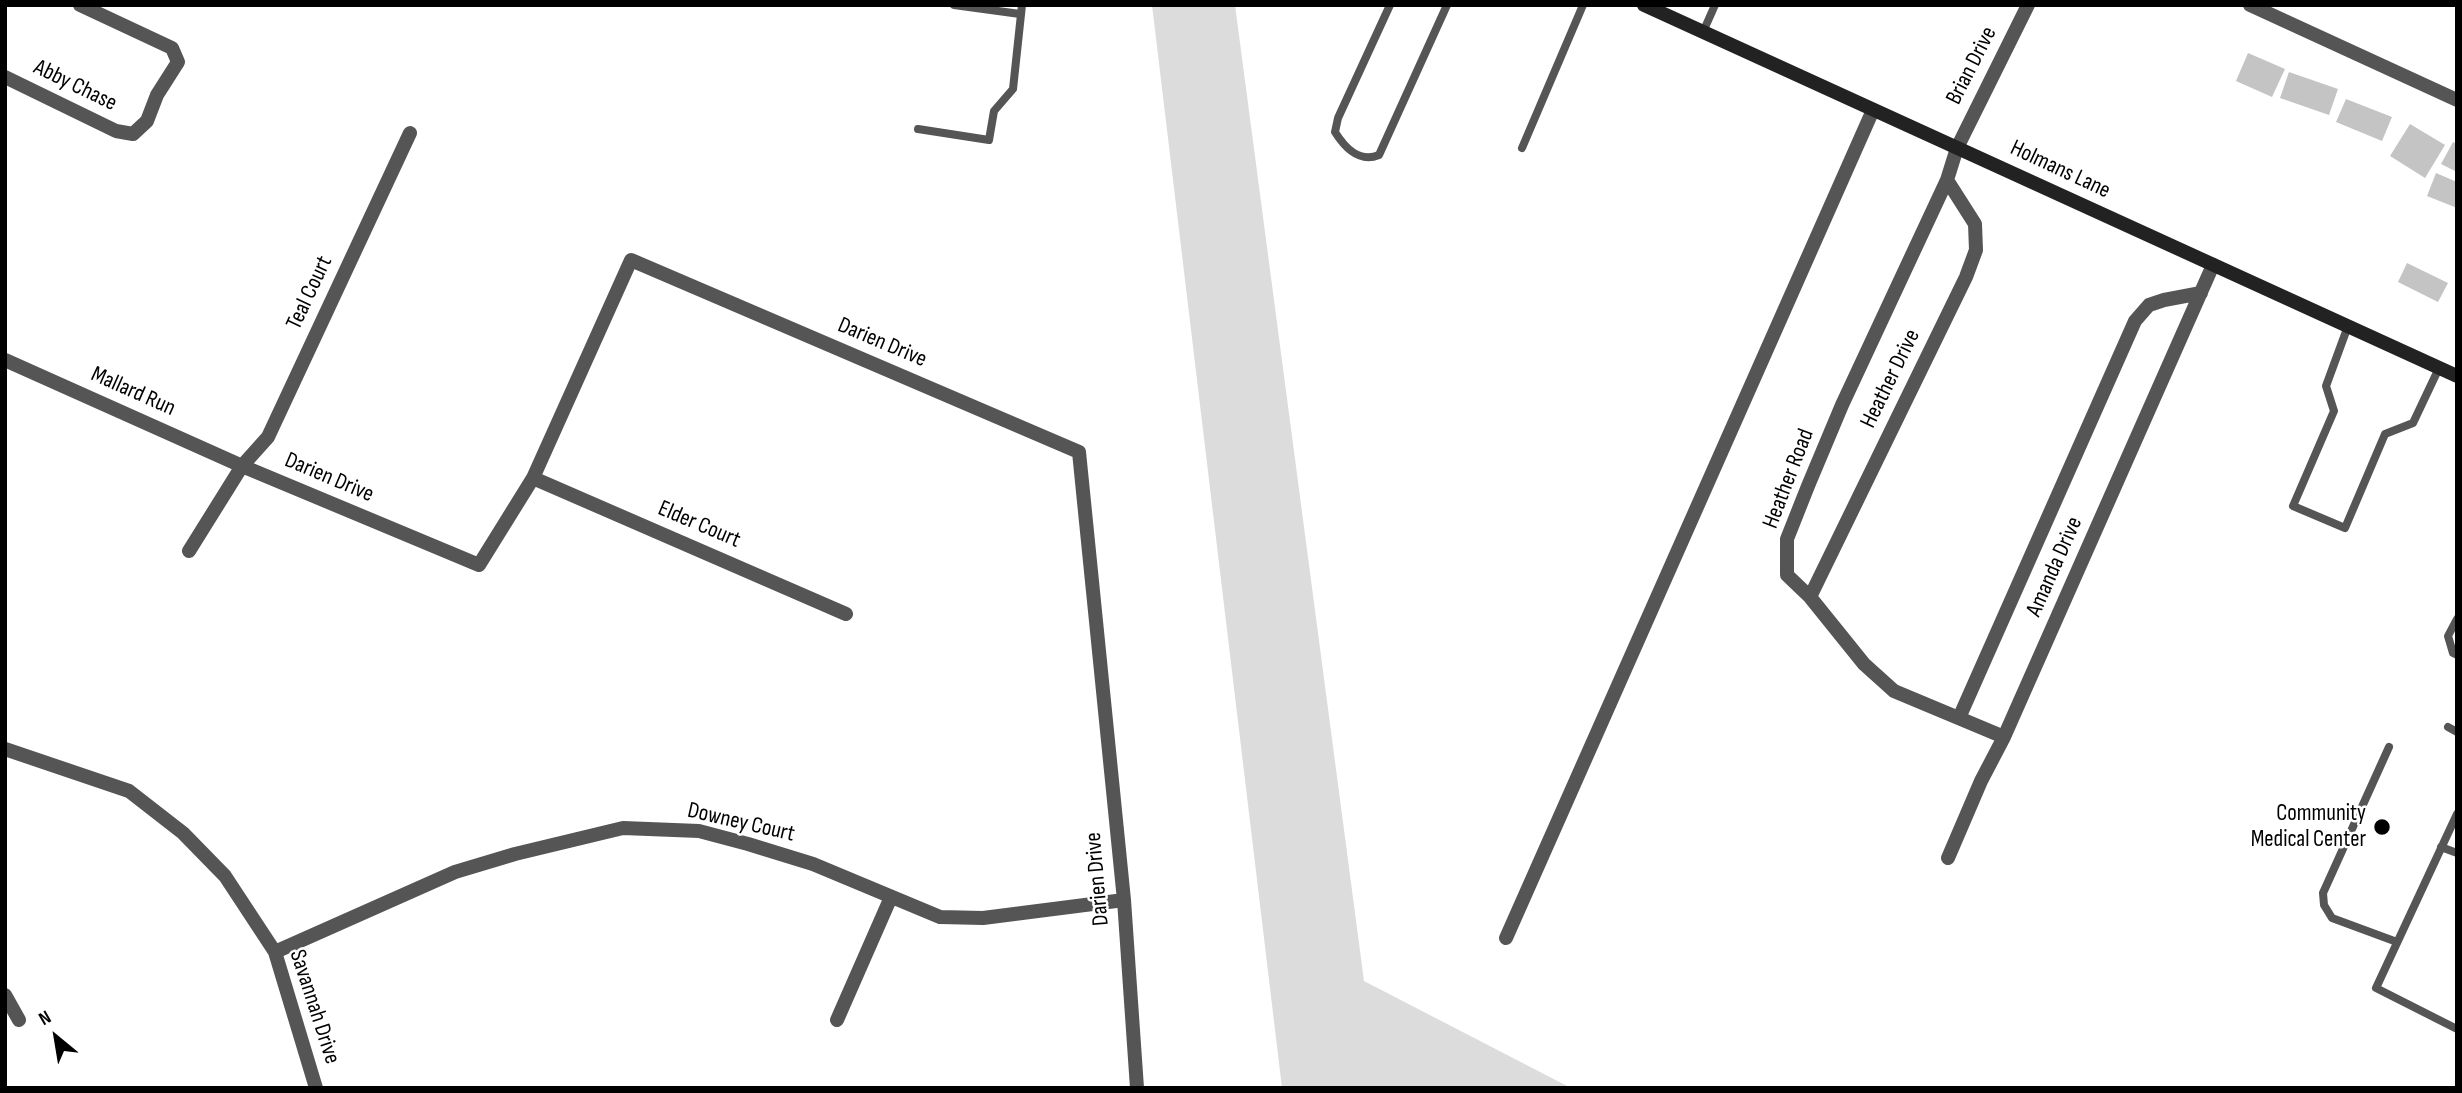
<!DOCTYPE html>
<style>
body{margin:0}
#map{position:relative;width:2462px;height:1093px;overflow:hidden;background:#fff;font-family:"Sofia Sans Condensed",sans-serif}
canvas{display:block}
.frame{position:absolute;inset:0;border:7px solid #000;pointer-events:none}
.north{position:absolute;left:21px;top:1002px;width:70px;height:70px;-webkit-text-stroke:5px #fff;paint-order:stroke;rotate:330deg;font-size:19px;font-weight:700;line-height:28px;text-align:center;color:#000}
.north::after{content:'';display:block;margin:auto;width:24px;height:32px;background:#000;clip-path:polygon(50% 0,100% 100%,50% 72%,0 100%)}
</style>
<div id="map">
<canvas width="2462" height="1093"></canvas>
<div class="frame"></div>
<div class="north">N</div>
</div>
<script>
const ctx = document.querySelector('canvas').getContext('2d');
ctx.lineJoin = 'round';
function fillPath(path, color) { ctx.fillStyle = color; ctx.fill(path, 'evenodd'); }
function trace(path, color, width, dash) { ctx.strokeStyle = color; ctx.lineWidth = width; ctx.lineCap = dash ? 'butt' : 'round'; ctx.setLineDash(dash || []); ctx.stroke(path); }
function drawText(font, color, halo, rows, align = 'center') {
  ctx.font = font + ' "Sofia Sans Condensed",sans-serif'; ctx.lineWidth = 5; ctx.setLineDash([]); ctx.textBaseline = 'middle'; ctx.strokeStyle = halo; ctx.fillStyle = color; for (const [text, x, y, turn = 0] of rows) {
    ctx.save(); ctx.translate(x, y); ctx.rotate((+turn || 0) * Math.PI / 180); ctx.textAlign = isNaN(turn) ? turn : align; if (halo) ctx.strokeText(text, 0, 0); ctx.fillText(text, 0, 0); ctx.restore();
  }
}
fillPath(new Path2D(`
 M1152 5H1235L1364 981 1571 1088H1282Z`), '#dcdcdc');
fillPath(new Path2D(`
 M2248 53 2285 69 2272 97 2236 81Z
 M2289 72 2338 89 2329 115 2280 98Z
 M2346 99 2392 117 2382 141 2336 122Z
 M2410 124 2445 145 2425 178 2390 156Z
 M2453 142 2457 144V172L2441 164Z
 M2436 173 2457 182V208L2427 196Z
 M2407 263 2448 283 2438 302 2398 282Z`), '#c4c4c4');
trace(new Path2D(`
 M954 5 1020 14
 M1390 5 1338 118 1335 132C1345 148 1359 163 1379 155L1447 5
 M1703 32 1715 5
 M918 129 989 140 994 111 1013 89 1022 5
 M1522 148 1583 5
 M2348 326 2326 386 2334 411 2293 506 2345 528 2385 434 2413 423 2439 368
 M2457 619 2448 636 2453 653 2457 655
 M2448 727 2457 732
 M2389 747 2323 893 2324 905 2332 918 2397 942
 M2457 814 2376 988 2457 1029
 M2441 847 2457 853`), '#555', 8);
trace(new Path2D(`
 M2250 5 2457 100
 M5 77 116 131 133 134 147 121 157 95 178 62 172 48 80 5
 M5 360 242 466 479 565 533 478 631 260 1079 452 1124 900 1137 1088
 M533 478 846 614
 M189 551 242 466 268 437 410 133
 M1810 597 1966 277 1976 250 1975 224 1947 180
 M1959 718 2135 321 2149 305 2164 300 2201 293
 M2004 737 1894 691 1864 664 1810 597 1787 575V539L1808 486 1842 405 1947 180 1957 148 2028 5
 M5 749 129 791 183 833 225 876 275 952 316 1088
 M1948 858 1981 781 2004 737 2213 265
 M1506 938 1873 110
 M275 952 455 872 515 854 623 828 699 831 748 844 813 864 940 917 983 918 1124 900
 M5 995 19 1020
 M837 1020 891 897`), '#555', 14);
trace(new Path2D(`
 M1644 5 2457 376`), '#222', 14);
for (const [x, y, r, color] of [
 [2382,827,9,"#000"]
]) { const dot = new Path2D(); dot.arc(x, y, r, 0, 2 * Math.PI); ctx.fillStyle = color; ctx.fill(dot); trace(dot, '#fff', 2.5); }
drawText('23px', '#000', '#fff', [
 ["Brian Drive",1972,66,-63],
 ["Abby Chase",75,86,26],
 ["Holmans Lane",2060,170,25],
 ["Teal Court",310,293,-65],
 ["Darien Drive",882,343,23],
 ["Heather Drive",1891,379,-64],
 ["Mallard Run",133,392,24],
 ["Darien Drive",329,478,23],
 ["Heather Road",1789,479,-69],
 ["Elder Court",699,525,23],
 ["Amanda Drive",2055,567,-66],
 ["Downey Court",741,823,13],
 ["Darien Drive",1098,879,-95],
 ["Savannah Drive",314,1007,72]
]);
drawText('23px', '#000', '#fff', [
 ["Community",2366,814],
 ["Medical Center",2366,840]
], 'right');
</script>
